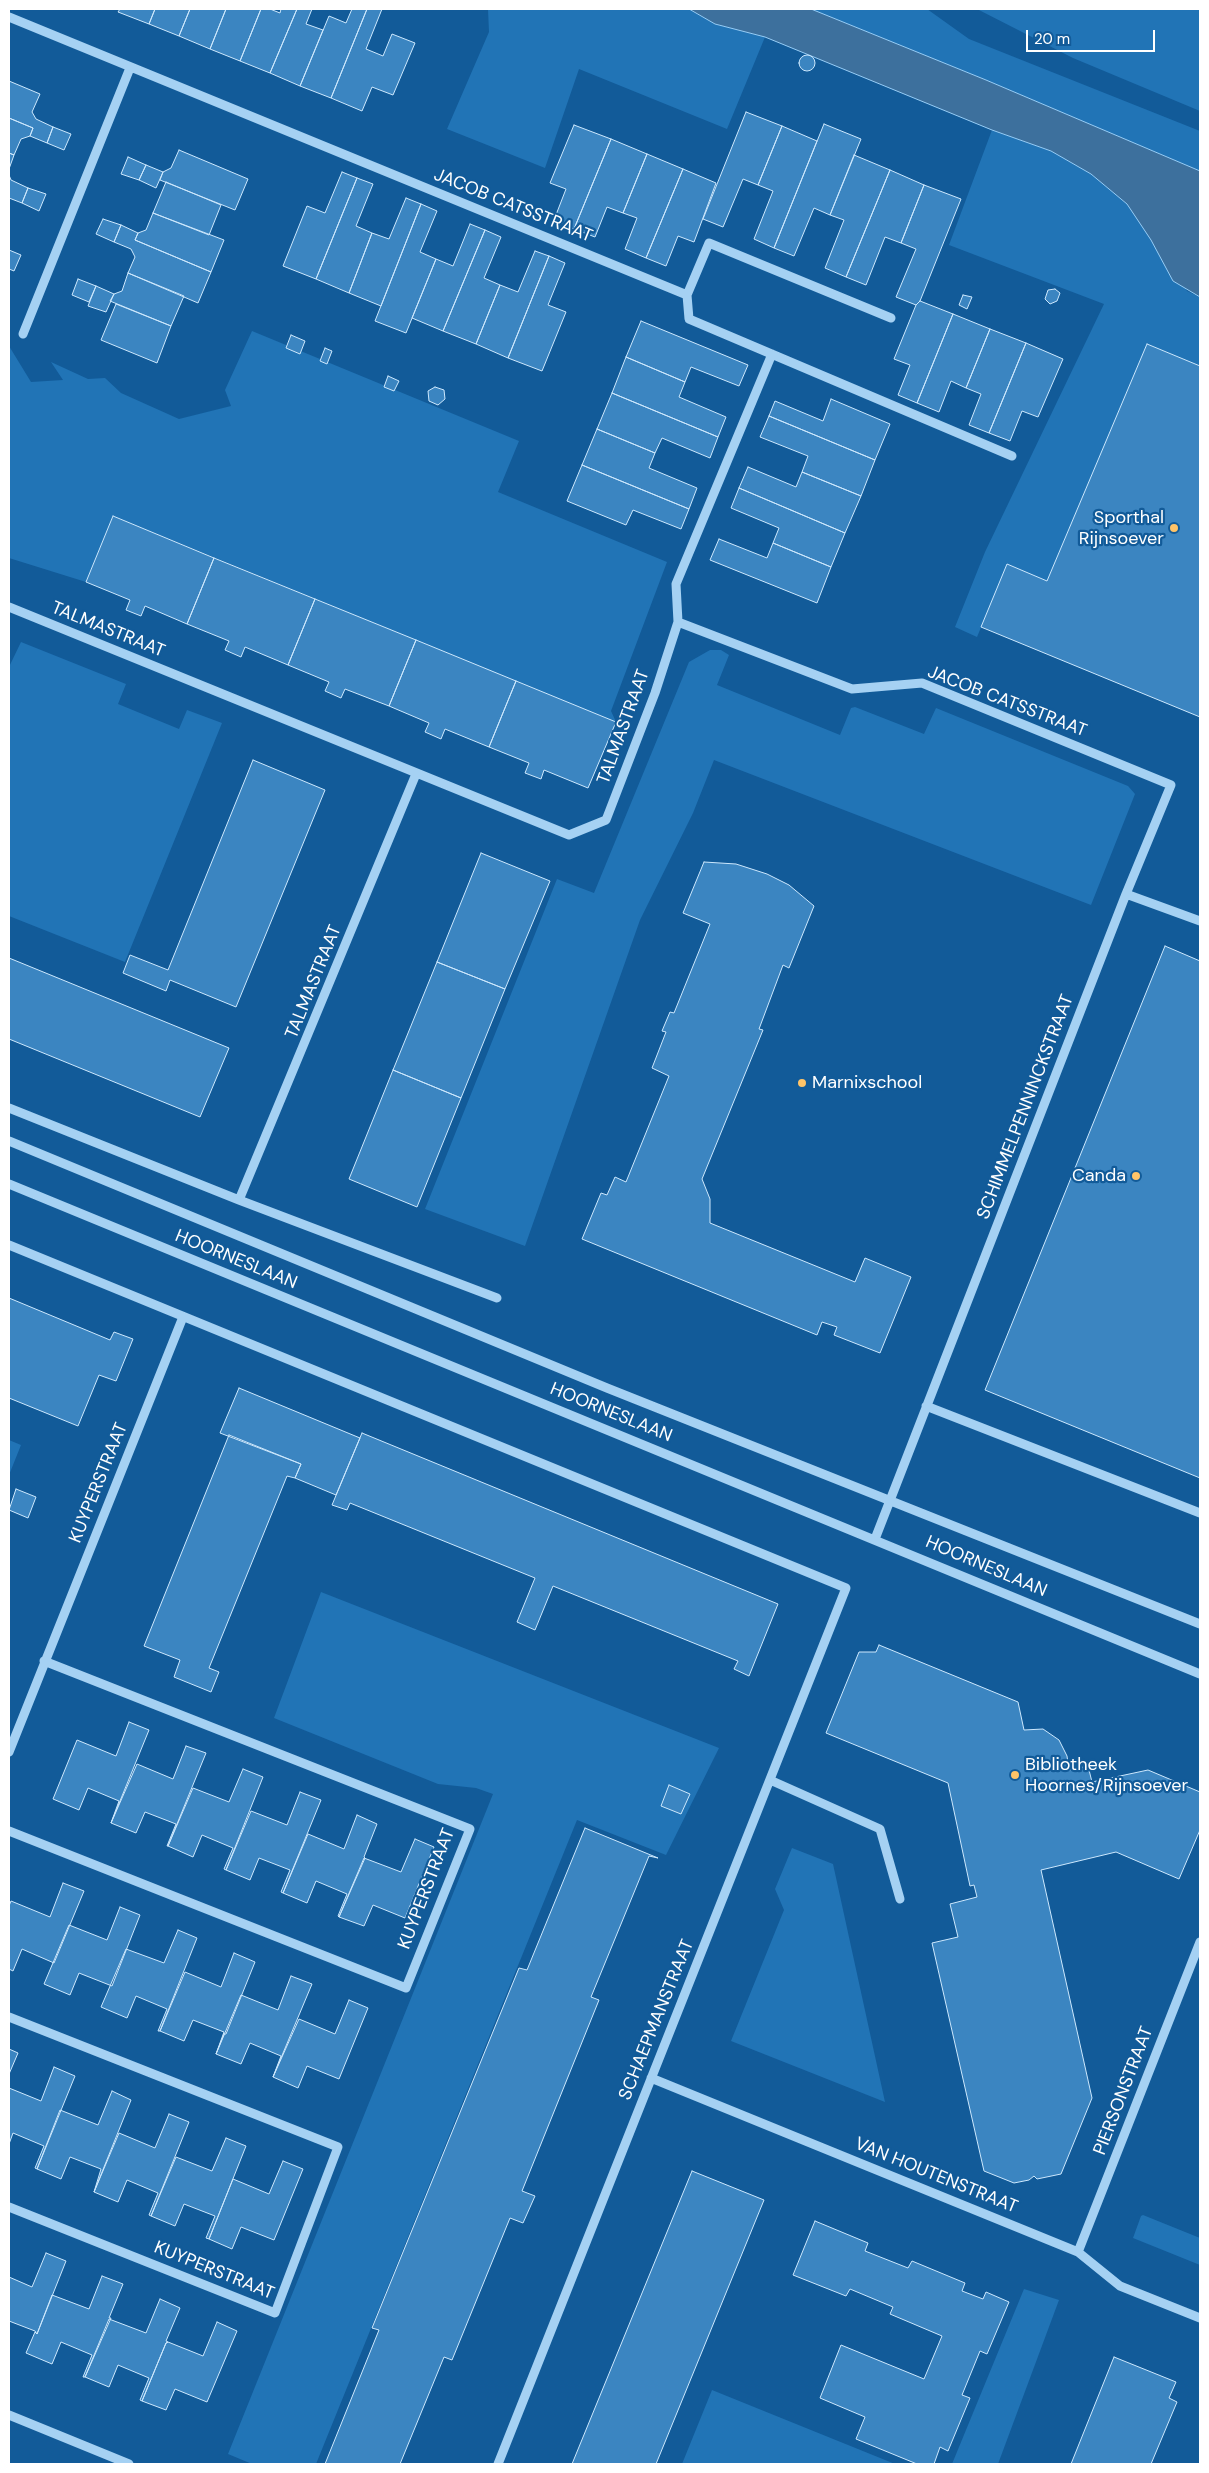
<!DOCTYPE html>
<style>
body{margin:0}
#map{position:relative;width:1209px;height:2473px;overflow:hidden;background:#125b99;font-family:"DM Sans",sans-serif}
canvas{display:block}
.frame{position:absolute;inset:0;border:10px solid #fff;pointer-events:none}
.scale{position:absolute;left:1026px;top:30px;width:129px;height:22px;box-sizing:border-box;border:2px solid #fff;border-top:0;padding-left:6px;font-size:15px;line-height:18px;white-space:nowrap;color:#fff;-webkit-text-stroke:4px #125b99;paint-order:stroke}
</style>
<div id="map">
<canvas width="1209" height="2473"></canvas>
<div class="frame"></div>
<div class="scale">20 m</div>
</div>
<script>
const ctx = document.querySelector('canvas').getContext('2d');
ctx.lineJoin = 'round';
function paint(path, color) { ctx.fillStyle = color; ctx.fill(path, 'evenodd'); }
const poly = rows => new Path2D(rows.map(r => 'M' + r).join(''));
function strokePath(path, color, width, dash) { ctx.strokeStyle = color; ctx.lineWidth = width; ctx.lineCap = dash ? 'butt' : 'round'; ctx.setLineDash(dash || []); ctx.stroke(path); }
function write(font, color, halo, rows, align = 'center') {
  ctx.font = font + ' "DM Sans",sans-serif'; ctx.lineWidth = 4.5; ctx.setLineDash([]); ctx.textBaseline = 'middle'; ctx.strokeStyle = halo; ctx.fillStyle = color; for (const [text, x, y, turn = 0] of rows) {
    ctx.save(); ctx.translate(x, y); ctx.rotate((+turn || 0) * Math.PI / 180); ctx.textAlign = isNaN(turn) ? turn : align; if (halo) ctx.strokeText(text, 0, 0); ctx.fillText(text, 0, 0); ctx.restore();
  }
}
paint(poly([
 [488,9,688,9,715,24,765,37,727,129,579,69,545,168,447,129,489,32],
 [811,9,927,9,969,39,1200,131,1200,171,986,80],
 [977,9,1200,9,1200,111,1073,58],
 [992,130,1051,151,1091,174,1127,204,1187,291,1200,297,1200,366,1147,344,1047,581,1007,565,977,637,955,627,985,552,1104,304,949,245],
 [252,331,519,441,498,492,667,562,611,711,616,722,113,516,86,582,9,558,9,346,31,382,63,380,51,362,88,379,105,378,121,393,179,419,231,406,225,390],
 [21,642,126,684,118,704,179,729,187,710,222,723,125,962,9,916,9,667],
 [710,650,721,650,729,655,717,685,840,735,851,708,855,707,924,734,936,708,1128,786,1135,794,1091,905,714,760,693,813,640,920,525,1246,425,1209,557,879,594,893,689,662],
 [9,1440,21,1445,9,1475],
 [321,1592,719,1748,666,1855,577,1820,316,2464,252,2464,228,2454,493,1794,476,1788,438,1784,274,1718],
 [792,1848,833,1864,885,2102,731,2041,784,1910,775,1889],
 [1143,2215,1200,2238,1200,2265,1133,2238,1141,2216],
 [1024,2289,1059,2300,998,2464,952,2464],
 [712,2390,895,2464,682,2464]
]), '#2174b6');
const water = poly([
 [689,9,811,9,986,80,1200,171,1200,297,1173,281,1151,240,1127,204,1091,174,1051,151,992,130,765,37,715,24,689,9]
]);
paint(water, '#3d709d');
strokePath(water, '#97cdf6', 1);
const building = poly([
 [120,9,155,9,149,24,118,12,120,9],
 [155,9,190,9,179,36,149,24,155,9],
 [190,9,226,9,210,49,179,36,190,9],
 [226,9,261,9,240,61,210,49,226,9],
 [261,9,270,9,280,13,281,9,297,9,270,73,240,61,261,9],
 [297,9,312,9,306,24,323,30,300,86,270,73,297,9],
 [352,9,367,9,331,98,300,86,329,16,346,23,352,9],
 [367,9,382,9,366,49,383,56,392,34,415,43,393,95,372,87,362,111,331,98,367,9],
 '799 63a8 8 0 1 1 16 0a8 8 0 1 1-16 0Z',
 [9,81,40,94,32,112,36,119,53,127,47,143,30,136,33,128,9,118,9,81],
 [746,112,782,126,758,185,743,179,723,227,703,219,746,112],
 [9,118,33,128,30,136,21,139,14,155,9,153,9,118],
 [824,124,861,139,830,215,814,208,794,256,774,248,824,124],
 [574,125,611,139,574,229,554,220,566,189,550,183,574,125],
 [782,126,817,141,774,248,754,239,773,191,758,185,782,126],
 [53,127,71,134,64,150,47,143,53,127],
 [611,139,647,154,623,213,607,207,595,237,574,229,611,139],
 [179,150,248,179,235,210,160,180,163,172,171,168,179,150],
 [9,153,14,155,9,169,9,153],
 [647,154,683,169,646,258,625,249,637,218,623,213,647,154],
 [854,155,890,170,846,277,825,268,844,220,830,215,854,155],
 [128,157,146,165,139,180,121,174,128,157],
 [146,165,163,172,156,188,139,180,146,165],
 [683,169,716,183,694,242,678,236,666,266,646,258,683,169],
 [890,170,924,185,901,243,885,237,866,285,846,277,890,170],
 [342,172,357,178,316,279,283,266,307,206,325,213,342,172],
 [9,175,11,180,28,188,22,203,9,198,9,175],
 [357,178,373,184,356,226,372,233,349,293,316,279,357,178],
 [166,182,221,205,209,235,153,213,166,182],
 [924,185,961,199,920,301,916,305,896,297,916,249,901,243,924,185],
 [28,188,46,194,39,211,22,203,28,188],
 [406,198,421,204,381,306,349,293,372,233,389,239,406,198],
 [421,204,437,211,420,252,436,259,406,333,375,321,421,204],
 [153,213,224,240,211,272,135,240,138,233,146,230,153,213],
 [103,219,121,225,114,242,96,234,103,219],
 [470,224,485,230,443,331,412,318,436,259,453,266,470,224],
 [121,225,138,233,135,240,211,272,198,303,128,273,135,257,131,249,114,242,121,225],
 [485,230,501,237,484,278,500,285,476,344,443,331,485,230],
 [9,250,21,255,14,271,9,269,9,250],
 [535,251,549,256,508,358,476,344,500,285,518,292,535,251],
 [549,256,565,263,548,305,566,312,542,371,508,358,549,256],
 [128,273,184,296,171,326,110,301,114,294,122,291,128,273],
 [78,279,96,286,89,302,72,295,78,279],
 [96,286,114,294,106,312,88,306,96,286],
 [1055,289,1060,293,1057,301,1050,304,1045,299,1048,290,1055,289],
 [963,295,972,297,967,309,959,305,963,295],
 [920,301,953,314,917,403,898,395,910,365,894,359,916,305,920,301],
 [116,304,171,326,157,363,101,340,116,304],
 [953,314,990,329,966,388,951,381,939,412,917,403,953,314],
 [641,321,748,365,739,386,691,367,685,382,626,357,641,321],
 [990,329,1026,343,989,433,969,425,981,394,966,388,990,329],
 [291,335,305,341,300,354,286,348,291,335],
 [1026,343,1063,359,1038,417,1022,411,1010,441,989,433,1026,343],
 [1147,344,1200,366,1200,717,981,627,1007,564,1047,581,1147,344],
 [325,348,332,351,327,364,320,361,325,348],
 [626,357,685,382,679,397,726,417,718,437,612,393,626,357],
 [388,376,399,381,394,391,384,387,388,376],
 [435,387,444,390,445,399,438,405,429,401,428,391,435,387],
 [612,393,718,437,710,458,662,438,655,453,597,429,612,393],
 [831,399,890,424,875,460,769,416,775,401,823,421,831,399],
 [769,416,875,460,861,496,802,472,808,456,760,437,769,416],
 [597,429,655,453,649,468,697,488,689,509,582,465,597,429],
 [582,465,689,509,681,529,633,510,626,525,567,501,582,465],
 [748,467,796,487,802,472,861,496,845,533,739,488,748,467],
 [739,488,845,533,831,567,773,543,779,528,731,508,739,488],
 [113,516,214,558,187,624,145,606,141,616,126,610,130,600,86,582,113,516],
 [719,539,767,558,773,543,831,567,817,603,710,560,719,539],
 [214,558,315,599,288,665,245,647,241,657,225,650,229,641,187,624,214,558],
 [315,599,416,640,389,706,345,689,341,698,325,691,329,682,288,665,315,599],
 [416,640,516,681,489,747,445,729,441,739,425,732,429,723,389,706,416,640],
 [516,681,616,722,588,788,544,770,541,779,525,773,529,763,489,747,516,681],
 [253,760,325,790,236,1007,170,980,166,991,123,973,130,955,168,970,253,760],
 [481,853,550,881,505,989,437,962,481,853],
 [704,862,736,864,767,874,789,885,814,906,789,968,783,965,759,1029,763,1030,702,1179,710,1199,710,1223,855,1282,865,1258,911,1277,880,1353,834,1335,837,1327,822,1322,817,1335,582,1239,601,1193,607,1195,615,1177,626,1182,669,1076,652,1068,666,1032,662,1031,670,1012,674,1013,710,924,683,913,704,862],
 [1165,946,1200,961,1200,1478,985,1390,1165,946],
 [9,958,229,1048,200,1117,9,1039,9,958],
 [437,962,505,989,461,1098,393,1070,437,962],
 [393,1070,461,1098,417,1207,349,1179,393,1070],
 [9,1298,110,1340,114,1332,133,1339,116,1381,99,1375,78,1426,9,1398,9,1298],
 [239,1388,360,1438,336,1495,295,1478,301,1464,220,1433,239,1388],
 [362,1433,778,1604,749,1676,734,1669,738,1661,553,1586,535,1630,517,1622,535,1578,350,1503,347,1510,332,1505,362,1433],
 [229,1435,301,1464,295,1478,287,1476,209,1668,219,1672,211,1692,174,1677,180,1660,144,1646,229,1435],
 [16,1489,36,1497,28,1518,9,1510,16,1489],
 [879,1645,1018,1702,1024,1730,1043,1729,1059,1740,1067,1756,1069,1770,1088,1766,1092,1782,1148,1770,1200,1792,1200,1830,1179,1879,1116,1852,1041,1870,1092,2098,1061,2174,1037,2179,1034,2176,1029,2180,1014,2183,984,2171,932,1943,958,1937,950,1904,977,1897,974,1885,970,1886,948,1783,826,1733,859,1652,876,1652,879,1645],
 [129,1722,149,1730,111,1823,119,1801,88,1788,79,1810,53,1799,77,1740,116,1756,129,1722],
 [186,1746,206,1753,168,1846,167,1846,176,1824,145,1812,136,1833,111,1823,137,1764,173,1779,186,1746],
 [243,1769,263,1777,226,1870,224,1869,233,1848,202,1835,193,1857,168,1846,193,1788,229,1802,243,1769],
 [669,1785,690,1794,681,1814,661,1806,669,1785],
 [300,1792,321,1800,283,1893,281,1892,290,1870,259,1858,250,1880,226,1870,251,1811,287,1825,300,1792],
 [357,1815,377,1824,364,1857,365,1858,339,1917,338,1916,347,1894,316,1881,307,1903,283,1893,308,1834,344,1849,357,1815],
 [585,1828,658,1858,649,1856,591,1997,599,2000,522,2191,535,2196,523,2223,510,2218,452,2360,444,2357,400,2464,325,2464,379,2330,372,2328,519,1968,527,1970,585,1828],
 [415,1839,434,1847,405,1918,373,1905,364,1926,339,1917,364,1858,401,1872,415,1839],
 [63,1883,84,1891,54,1963,22,1949,13,1971,9,1969,9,1906,11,1901,50,1917,63,1883],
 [120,1907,140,1915,112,1986,79,1973,70,1995,44,1984,69,1925,107,1940,120,1907],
 [178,1930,197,1938,160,2031,158,2031,167,2009,136,1996,127,2018,101,2007,126,1949,164,1963,178,1930],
 [234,1953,255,1962,226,2034,224,2034,216,2054,224,2032,193,2020,184,2041,160,2031,185,1972,221,1987,234,1953],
 [291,1976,312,1984,273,2077,281,2056,250,2043,241,2064,216,2054,241,1995,278,2010,291,1976],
 [349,2000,368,2008,339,2079,307,2066,298,2088,273,2077,299,2019,335,2034,349,2000],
 [9,2049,18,2053,9,2074,9,2049],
 [54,2067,75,2076,37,2169,35,2168,44,2146,13,2133,9,2144,9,2088,41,2101,54,2067],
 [112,2091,131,2100,94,2192,101,2169,70,2157,61,2179,37,2169,60,2110,98,2125,112,2091],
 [169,2114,189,2122,151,2216,149,2215,158,2193,127,2180,118,2202,94,2192,119,2133,155,2148,169,2114],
 [226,2138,246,2146,209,2239,206,2238,215,2216,184,2204,175,2226,151,2216,176,2157,212,2171,226,2138],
 [283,2161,303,2169,274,2240,241,2227,232,2249,209,2239,233,2179,269,2194,283,2161],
 [692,2171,764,2200,656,2464,572,2464,692,2171],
 [815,2221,868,2243,865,2251,908,2268,912,2261,965,2283,962,2291,983,2299,986,2292,1009,2302,987,2354,980,2351,962,2395,970,2398,948,2451,940,2447,934,2464,917,2464,856,2439,865,2417,820,2398,841,2345,924,2379,942,2336,890,2314,893,2307,850,2289,846,2296,793,2275,815,2221],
 [46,2253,66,2261,37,2334,35,2331,9,2321,9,2277,32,2287,46,2253],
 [102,2276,123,2284,109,2318,111,2318,85,2377,83,2377,92,2355,61,2342,52,2364,26,2353,35,2332,37,2334,52,2295,89,2309,102,2276],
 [160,2299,180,2308,166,2341,168,2342,166,2343,142,2401,140,2400,149,2378,118,2365,109,2387,85,2377,109,2319,146,2333,160,2299],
 [217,2322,237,2331,207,2402,175,2389,166,2410,142,2401,166,2343,168,2342,203,2356,217,2322],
 [1114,2357,1176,2382,1169,2398,1177,2402,1151,2464,1071,2464,1114,2357]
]);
paint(building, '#3b85c1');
strokePath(building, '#cde8fd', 1);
strokePath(poly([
 [9,17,687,295,689,319,1012,456],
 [687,295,709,243,891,318],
 [23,334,130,68],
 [772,354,676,584,678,622,852,689,922,683,1171,785,1126,894],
 [9,607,569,835,606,820,655,693,678,622],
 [9,1108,239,1200,497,1298],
 [9,1141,607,1388,1200,1624],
 [9,1184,1200,1674],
 [239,1200,416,774],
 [9,1245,846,1588,498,2464],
 [926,1406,1200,1513],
 [875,1539,1126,894,1200,921],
 [9,1752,183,1317],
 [770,1780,880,1829,900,1899],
 [9,1831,406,1988,470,1829,44,1661],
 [9,2017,338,2147,275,2313,9,2207],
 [651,2078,1078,2252,1120,2286,1200,2318],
 [1078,2252,1200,1942],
 [9,2415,129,2464]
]), '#a5d1f3', 9);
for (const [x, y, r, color] of [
 [1174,528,5,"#ffc468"],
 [802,1083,5,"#ffc468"],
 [1136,1176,5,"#ffc468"],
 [1015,1775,5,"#ffc468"]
]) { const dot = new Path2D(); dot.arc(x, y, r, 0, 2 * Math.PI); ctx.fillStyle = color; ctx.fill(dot); strokePath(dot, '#125b99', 2); }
write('18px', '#fff', '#125b99', [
 ["JACOB CATSSTRAAT",513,206,22],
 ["TALMASTRAAT",108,630,22],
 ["JACOB CATSSTRAAT",1007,702,21],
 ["TALMASTRAAT",624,727,-70],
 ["TALMASTRAAT",314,982,-68],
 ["SCHIMMELPENNINCKSTRAAT",1026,1107,-69],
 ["HOORNESLAAN",236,1260,22],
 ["HOORNESLAAN",611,1413,22],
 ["KUYPERSTRAAT",99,1483,-68],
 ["HOORNESLAAN",986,1567,23],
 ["KUYPERSTRAAT",427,1889,-69],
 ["SCHAEPMANSTRAAT",657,2020,-68],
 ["PIERSONSTRAAT",1124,2091,-69],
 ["VAN HOUTENSTRAAT",936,2176,22],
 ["KUYPERSTRAAT",214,2271,22]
]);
write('18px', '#fff', '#125b99', [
 ["Sporthal",1164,518],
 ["Rijnsoever",1164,539],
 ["Marnixschool",812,1083,"left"],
 ["Canda",1126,1176],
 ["Bibliotheek",1025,1765,"left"],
 ["Hoornes/Rijnsoever",1025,1786,"left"]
], 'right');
</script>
